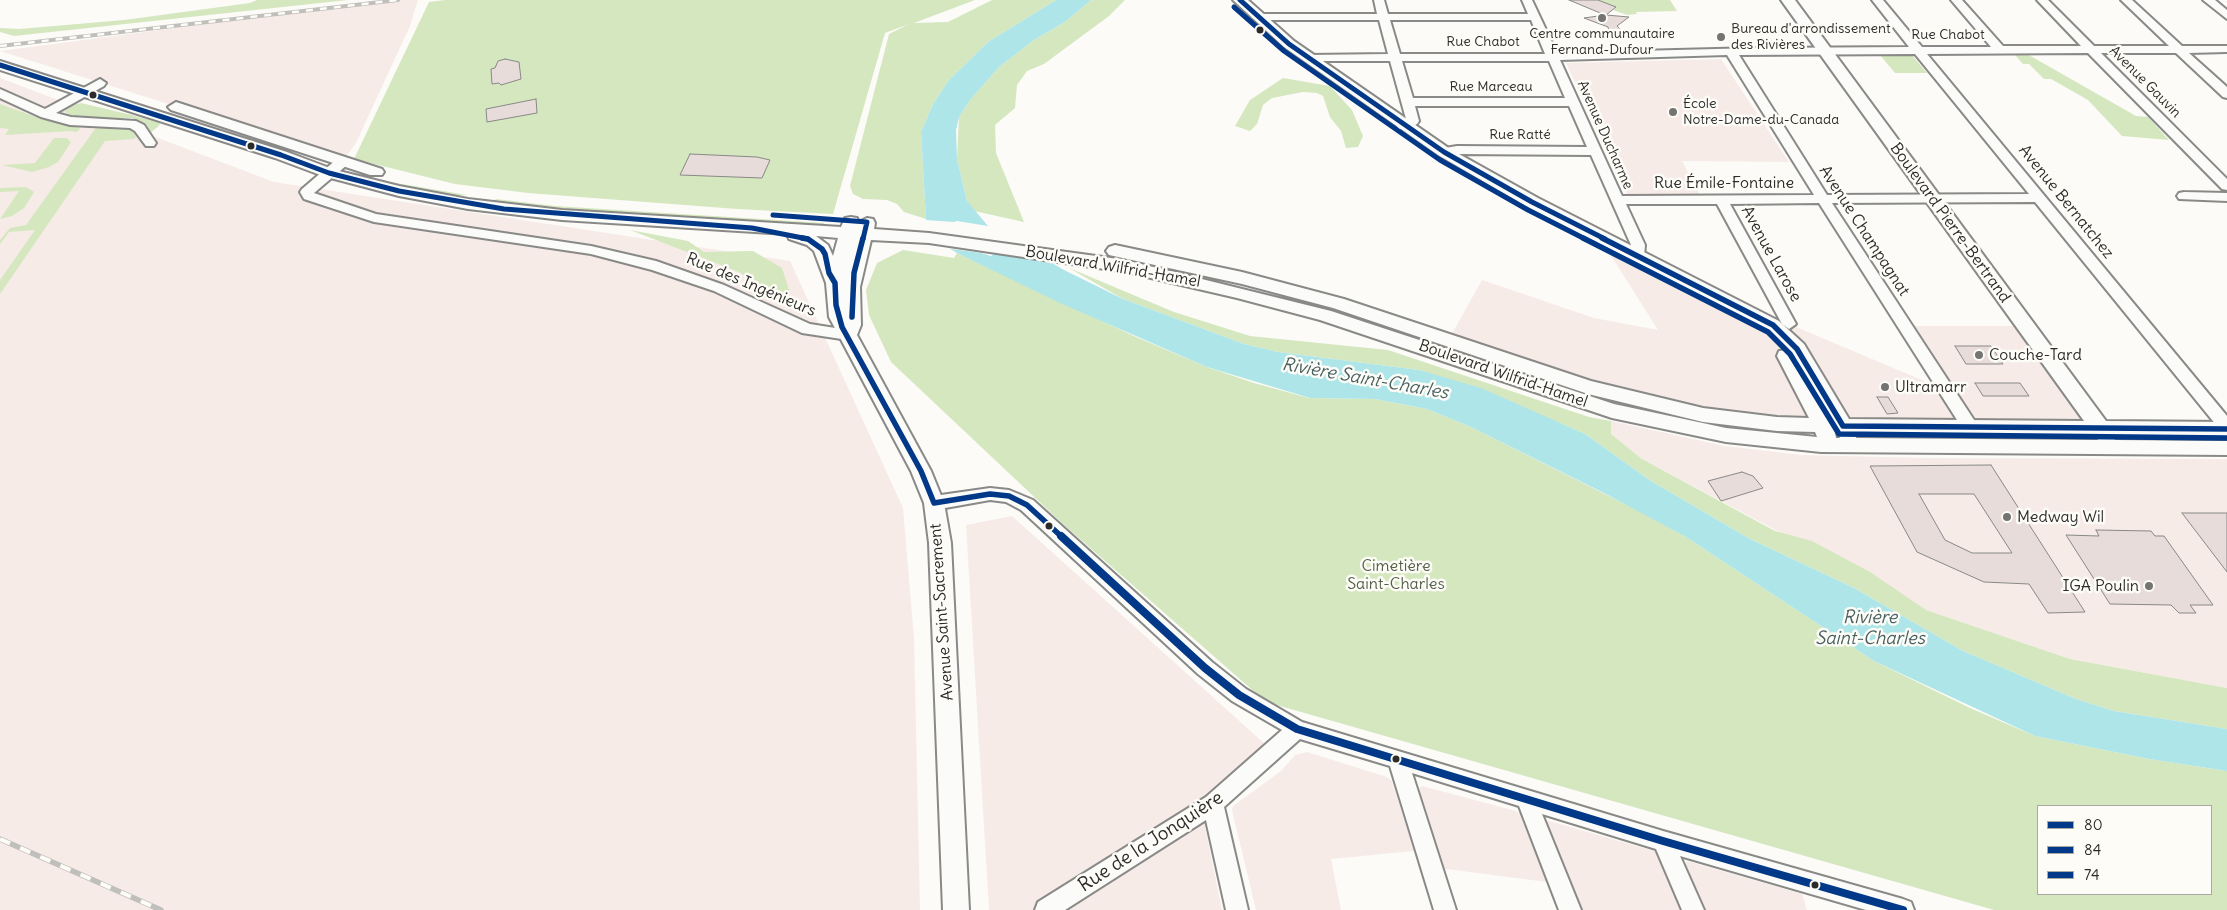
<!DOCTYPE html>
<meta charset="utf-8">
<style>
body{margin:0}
#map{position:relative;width:2227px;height:910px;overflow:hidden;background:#fcfbf8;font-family:Delius,sans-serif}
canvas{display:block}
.legend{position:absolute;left:2037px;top:805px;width:175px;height:90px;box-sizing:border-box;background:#fdfcf7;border:1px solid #a9a8a5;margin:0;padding:6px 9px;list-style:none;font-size:15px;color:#2b2b2b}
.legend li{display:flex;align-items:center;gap:10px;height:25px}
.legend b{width:25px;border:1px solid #a9a8a5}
</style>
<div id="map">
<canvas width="2227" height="910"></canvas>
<ul class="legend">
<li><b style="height:6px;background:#013888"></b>80</li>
<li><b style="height:6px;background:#013888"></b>84</li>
<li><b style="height:6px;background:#013888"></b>74</li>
</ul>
</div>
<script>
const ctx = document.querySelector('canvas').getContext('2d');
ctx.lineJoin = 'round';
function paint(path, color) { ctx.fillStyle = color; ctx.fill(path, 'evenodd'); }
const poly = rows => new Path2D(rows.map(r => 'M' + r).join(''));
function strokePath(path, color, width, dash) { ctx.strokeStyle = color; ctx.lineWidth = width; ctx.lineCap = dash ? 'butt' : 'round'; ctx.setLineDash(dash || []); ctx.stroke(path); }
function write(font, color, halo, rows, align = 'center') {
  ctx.font = font + ' Delius,sans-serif'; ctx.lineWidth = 5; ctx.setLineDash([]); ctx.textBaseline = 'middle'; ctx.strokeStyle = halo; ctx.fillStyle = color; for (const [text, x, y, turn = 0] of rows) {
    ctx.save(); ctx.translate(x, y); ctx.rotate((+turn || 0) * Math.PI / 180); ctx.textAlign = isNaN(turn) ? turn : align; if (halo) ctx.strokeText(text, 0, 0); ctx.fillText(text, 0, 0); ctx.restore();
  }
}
paint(poly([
 [388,0,418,0,410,26,356,143,342,162,216,119,0,51],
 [1721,59,1789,162,1682,161,1700,195,1627,194,1566,63],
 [0,78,274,182,790,261,903,508,914,639,920,910,0,910],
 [1618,246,1757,317,1789,324,1943,389,1904,326,2024,326,2101,428,1703,415,1449,339,1482,280,1594,318,1658,330,1610,254],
 [1611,421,1725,446,1802,455,1927,458,2227,459,2227,688,2070,659,1926,610,1642,459,1611,434],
 [1012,516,1266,745,1205,827,1222,910,989,910,966,525],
 [1307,752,1387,777,1392,781,1414,851,1331,859,1341,910,1256,910,1232,810,1233,806,1281,771,1295,755],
 [1422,786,1516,811,1520,814,1547,882,1439,868,1417,790],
 [1546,820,1654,851,1659,855,1684,910,1578,910,1544,821],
 [1687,861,1802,894,1807,910,1703,910,1683,866]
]), '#f6ebe7');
paint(poly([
 [257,0,348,0,14,36,0,32,0,28,19,29,124,20,250,3],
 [445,0,975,0,914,23,948,22,992,0,1056,0,988,42,949,80,933,104,921,132,926,219,904,212,897,204,887,200,863,199,853,194,850,186,889,34,909,24,885,33,833,214,737,209,528,193,455,184,354,159,429,2],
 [1091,0,1125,0,1109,16,1044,64,1027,71,1017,85,1015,108,995,125,996,153,1024,222,974,211,967,201,957,159,959,117,970,100,999,67,1034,40,1065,22],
 [1598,0,1670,0,1677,11,1636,12,1637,14,1627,15,1613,10,1616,7],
 [2014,54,2027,54,2136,116,2148,117,2169,140,2122,136,2088,100,2051,79,2044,79,2029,64,2023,64],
 [1880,55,1912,55,1927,73,1895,73],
 [1283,78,1330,86,1352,110,1363,136,1358,147,1346,148,1341,131,1330,117,1323,96,1317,93,1303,92,1272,98,1263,105,1257,124,1250,131,1235,126,1250,100],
 [81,103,132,115,160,123,159,126,150,133,146,124,132,118,77,118,65,112,68,106],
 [0,104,47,121,76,125,80,129,76,132,70,131,5,135,9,129,0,128],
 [100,126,124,126,133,132,136,137,134,139,105,141,0,294,0,280,35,230,9,232,0,244,0,240,10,228,26,225,95,129],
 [54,138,67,138,71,142,58,162,49,167,32,172,2,165,35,163],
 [350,171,390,182,467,195,448,196,397,186],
 [26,187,34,192,24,208,12,216,0,219,19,191,0,192,0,188],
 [496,199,555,206,824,223,824,226,568,211,493,201],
 [630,230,688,241,704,252,753,251,782,268,790,293,787,304,739,272],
 [903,250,954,258,957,253,1136,337,1207,367,1254,383,1309,398,1375,399,1427,409,1471,427,1643,513,1686,537,1874,661,1970,708,2035,736,2149,759,2227,771,2227,910,1994,910,1266,702,1064,525,891,362,869,315,866,290,877,263],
 [2038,806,2211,806,2211,894,2038,894],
 [1069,268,1174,312,1250,336,1388,350,1589,417,1611,421,1611,434,1642,459,1775,531,1812,541,1870,572,1926,610,2070,659,2227,688,2227,729,2114,711,2076,699,1963,651,1854,588,1750,539,1651,481,1585,434,1560,423,1419,370,1278,352,1244,344,1123,299],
 [1930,433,2084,434,2086,436,1899,439,1898,437],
 [2194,434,2227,435,2227,440,2135,440,2134,438,2170,438]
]), '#d5e7bf');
paint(poly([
 [1056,0,1091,0,1065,22,1034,40,999,67,970,100,959,117,956,130,957,159,967,201,988,226,1064,270,1123,299,1244,344,1278,352,1419,370,1481,388,1585,434,1651,481,1750,539,1854,588,1963,651,2076,699,2114,711,2227,729,2227,771,2149,759,2035,736,1874,661,1686,537,1604,493,1471,427,1427,409,1375,399,1310,398,1207,367,1060,303,957,253,935,240,926,219,921,132,933,104,949,80,988,42]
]), '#ade5e9');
paint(poly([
 [925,220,954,222,957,221,994,227,1040,253,1044,261,994,254,991,256,981,253,944,248,935,243]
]), '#fcfbf8');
const building = poly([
 [1569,0,1598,0,1616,7,1606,15,1629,17,1617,26,1625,34,1610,35,1608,27,1584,18,1605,15,1569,0],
 [505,59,519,62,521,79,501,85,499,83,492,84,491,69,495,68,498,61,505,59],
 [536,99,537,113,487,122,486,109,536,99],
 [690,154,757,157,770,160,762,178,680,175,690,154],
 [1955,346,1991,346,2003,364,1966,364,1955,346],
 [1975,383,2020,383,2029,396,1983,396,1975,383],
 [1877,397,1888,397,1898,413,1887,414,1877,397],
 [1991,465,2085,612,2048,613,2029,584,1984,582,1917,552,1870,466,1991,465],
 [1919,494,1974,494,2012,553,1972,553,1945,540,1919,494],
 [1742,472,1753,476,1763,488,1721,501,1708,481,1742,472],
 [2182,513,2227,513,2227,572,2182,513],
 [2096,530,2151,531,2155,536,2164,536,2213,605,2190,605,2196,613,2179,613,2171,605,2110,604,2066,535,2099,536,2096,530]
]);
paint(building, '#e8dcda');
strokePath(building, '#898987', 1);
const minor = poly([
 [1374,0,1384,0,1388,14,1528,14,1522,0,1532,0,1557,53,1756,48,1909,47,1872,0,1883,0,1922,47,1991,47,1951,0,1962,0,2003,46,2081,46,2037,0,2048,0,2094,46,2169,46,2121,0,2132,0,2182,46,2227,46,2227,52,2189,53,2227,87,2227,98,2223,97,2176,53,2101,53,2227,179,2227,190,2222,189,2088,53,1927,54,2227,416,2227,433,2221,431,2035,202,1832,203,1976,423,1978,427,1976,431,1970,433,1964,431,1819,203,1730,204,1796,324,1789,329,1782,324,1717,204,1626,204,1645,245,1644,256,1637,261,1630,256,1631,245,1591,155,1457,154,1444,156,1438,152,1439,149,1457,146,1587,147,1569,106,1415,106,1419,121,1417,124,1407,129,1399,129,1397,126,1399,123,1406,119,1390,61,1309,61,1303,58,1309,55,1388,54,1379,20,1257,20,1251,17,1257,14,1377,14,1374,0],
 [1390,20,1531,20,1545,54,1400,54,1390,20],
 [1915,54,2029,194,1827,195,1739,55,1915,54],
 [1727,55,1814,195,1622,196,1560,60,1727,55],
 [1402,61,1549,61,1565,98,1413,98,1402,61],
 [2203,0,2215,0,2227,10,2227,19,2203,0],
 [100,79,106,83,104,86,56,113,71,117,136,121,144,125,156,143,154,146,146,146,135,131,130,128,70,125,41,117,0,98,0,89,45,109,100,79],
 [342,158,348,162,347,165,314,193,376,214,591,246,656,261,724,285,810,324,848,330,855,335,848,340,802,333,714,291,652,270,591,254,374,222,304,199,300,192,302,189,337,159,342,158],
 [2184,192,2227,193,2227,201,2179,199,2177,196,2179,193,2184,192],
 [990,488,1009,490,1033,500,1212,662,1246,689,1302,722,1663,831,1903,899,1911,902,1914,910,1866,910,1680,856,1704,910,1682,910,1656,849,1542,814,1581,910,1559,910,1519,806,1412,773,1456,910,1434,910,1390,766,1300,739,1224,807,1248,910,1226,910,1206,820,1065,910,1035,910,1038,902,1206,797,1282,730,1232,701,1198,674,1021,510,1006,502,990,500,934,510,928,508,926,503,928,498,934,496,990,488]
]);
const major = poly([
 [1233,0,1248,0,1294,41,1450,149,1538,198,1779,321,1804,344,1849,419,2084,421,1781,0,1795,0,2106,421,2227,422,2227,436,2116,435,2115,440,2227,441,2227,455,1821,452,1726,442,1612,418,1320,320,1237,298,1125,272,929,243,871,240,860,287,861,325,857,335,931,471,944,503,951,543,969,910,943,910,929,543,924,503,911,471,829,317,826,283,814,251,807,245,789,239,787,234,562,220,468,209,399,196,323,176,275,158,0,70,0,61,287,152,335,170,399,186,468,199,562,210,841,227,845,218,851,217,857,218,859,222,867,218,873,219,875,223,874,229,929,233,1125,260,1331,311,1614,404,1726,428,1817,437,1815,432,1777,431,1703,422,1588,394,1333,308,1242,284,1109,255,1106,251,1109,247,1115,245,1242,272,1344,299,1591,381,1703,408,1777,417,1809,418,1777,356,1779,351,1787,350,1767,329,1526,206,1438,155,1284,47,1233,0],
 [816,236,838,238,833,256,828,245,816,236],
 [1835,433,1837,433,1840,438,1836,438,1835,433],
 [1857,433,2095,435,2098,440,1856,438,1857,433],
 [176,102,382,169,384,172,382,175,370,175,171,110,168,107,176,102]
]);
strokePath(minor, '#898987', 4);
strokePath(major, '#898987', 4);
paint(minor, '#fbfbf9');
paint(major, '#fbfbf9');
const railFar1 = poly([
 [0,46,398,0]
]);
const rail = poly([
 [0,839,161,910]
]);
strokePath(railFar1, '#c0bfbc', 4);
strokePath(rail, '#c0bfbc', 5.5);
strokePath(railFar1, '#fdfcf7', 2.5, [7]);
strokePath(rail, '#fdfcf7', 4, [11]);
strokePath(poly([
 [0,65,281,155,329,173,399,191,504,209,752,228,808,239],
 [773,215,867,222,863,239]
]), '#013888', 5);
strokePath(poly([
 [802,238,808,239,822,249,825,254,829,273,835,283,836,305,842,327,921,471,934,503],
 [852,317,854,273,863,238],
 [934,503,990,494,1009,496,1027,505,1062,537]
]), '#013888', 5.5);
strokePath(poly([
 [1061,536,1205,668,1239,695,1297,729,1663,841,1903,910]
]), '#013888', 8);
strokePath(poly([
 [1240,0,1289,44,1444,152,1532,202,1605,239]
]), '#013888', 5);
strokePath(poly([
 [1602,238,1773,325,1797,349,1843,426,2227,429]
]), '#013888', 5.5);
strokePath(poly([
 [1234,7,1284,51,1440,160,1528,210,1585,239]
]), '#013888', 5);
strokePath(poly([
 [1583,238,1768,332,1790,354,1839,434,2227,438]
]), '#013888', 5.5);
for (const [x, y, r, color] of [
 [1602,18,5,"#747473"],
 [1260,30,4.5,"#2b2b2b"],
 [1721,37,5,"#747473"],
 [93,95,4.5,"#2b2b2b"],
 [1673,112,5,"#747473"],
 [251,146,4.5,"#2b2b2b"],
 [1979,355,5,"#747473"],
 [1885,387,5,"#747473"],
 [2007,517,5,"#747473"],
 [1049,526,4.5,"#2b2b2b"],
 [2149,586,5,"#747473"],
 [1396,759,4.5,"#2b2b2b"],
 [1815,885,4.5,"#2b2b2b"]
]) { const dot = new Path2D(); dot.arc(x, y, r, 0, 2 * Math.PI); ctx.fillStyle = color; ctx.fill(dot); strokePath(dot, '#fdfcf7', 2); }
write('14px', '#2b2b2b', '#fdfcf7', [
 ["Bureau d'arrondissement",1731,29],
 ["des Rivières",1731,45],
 ["Centre communautaire",1602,34,"center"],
 ["Fernand-Dufour",1602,50,"center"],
 ["École",1683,104],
 ["Notre-Dame-du-Canada",1683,120]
], 'left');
write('14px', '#2b2b2b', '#fdfcf7', [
 ["Rue Chabot",1948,35],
 ["Rue Chabot",1483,42],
 ["Avenue Gauvin",2145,82,45],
 ["Rue Marceau",1491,87],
 ["Rue Ratté",1520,135],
 ["Avenue Ducharme",1605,135,66]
]);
write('16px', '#2b2b2b', '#fdfcf7', [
 ["Rue Émile-Fontaine",1724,183],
 ["Avenue Bernatchez",2066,202,51],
 ["Boulevard Pierre-Bertrand",1950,223,54],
 ["Avenue Champagnat",1864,231,57],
 ["Avenue Larose",1771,254,61],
 ["Boulevard Wilfrid-Hamel",1113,267,10],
 ["Rue des Ingénieurs",751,285,23],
 ["Boulevard Wilfrid-Hamel",1503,374,19],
 ["Avenue Saint-Sacrement",942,612,-94]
]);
write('16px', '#2b2b2b', '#fdfcf7', [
 ["Couche-Tard",1989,355],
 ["Ultramarr",1895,387],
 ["Medway Wil",2017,517],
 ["IGA Poulin",2139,586,"right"]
], 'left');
write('16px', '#545f4a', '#fdfcf7', [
 ["Cimetière",1396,566],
 ["Saint-Charles",1396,584]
]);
write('italic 18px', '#486062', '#fdfcf7', [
 ["Rivière Saint-Charles",1365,379,10],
 ["Rivière",1870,618],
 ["Saint-Charles",1870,639]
]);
write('19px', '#2b2b2b', '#fdfcf7', [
 ["Rue de la Jonquière",1151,842,-33]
]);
</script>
